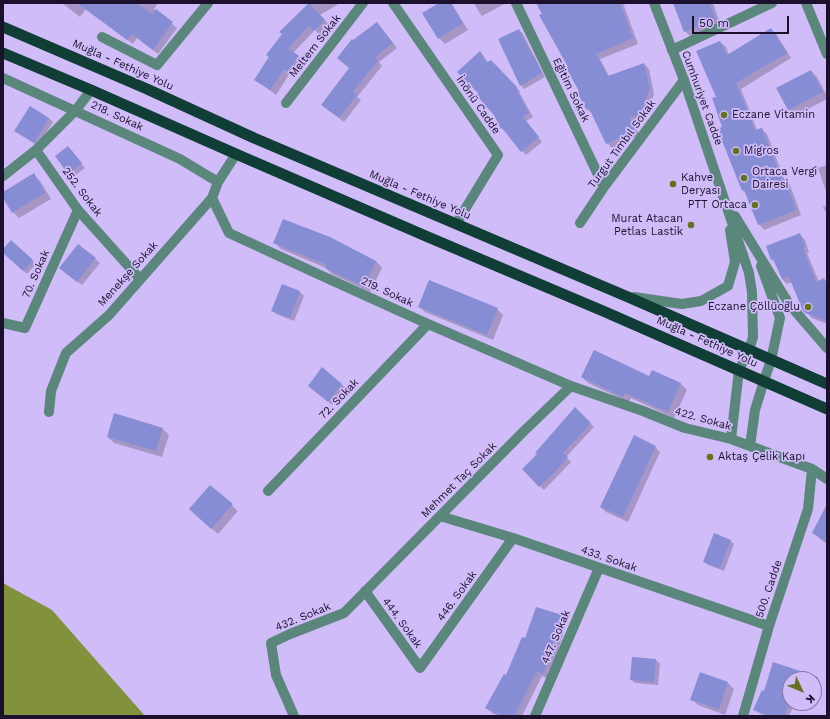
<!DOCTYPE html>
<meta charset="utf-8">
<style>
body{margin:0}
#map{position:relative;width:830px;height:719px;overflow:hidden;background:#cfbcf8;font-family:"Work Sans",sans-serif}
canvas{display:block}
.frame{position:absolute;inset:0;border:4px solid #1b112d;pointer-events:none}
.north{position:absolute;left:782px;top:671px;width:40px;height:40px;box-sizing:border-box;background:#cfbcf8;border:1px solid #8778a7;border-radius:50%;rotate:134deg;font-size:11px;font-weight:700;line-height:16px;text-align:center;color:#1b112d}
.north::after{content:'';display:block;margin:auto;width:14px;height:18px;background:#63721d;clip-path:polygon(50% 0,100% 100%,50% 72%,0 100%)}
.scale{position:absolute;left:692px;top:16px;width:97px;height:18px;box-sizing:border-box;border:2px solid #1b112d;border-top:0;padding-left:5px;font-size:12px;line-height:14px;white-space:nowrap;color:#1b112d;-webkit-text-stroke:3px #cfbcf8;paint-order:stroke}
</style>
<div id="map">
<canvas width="830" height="719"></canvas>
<div class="frame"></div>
<div class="north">K</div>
<div class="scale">50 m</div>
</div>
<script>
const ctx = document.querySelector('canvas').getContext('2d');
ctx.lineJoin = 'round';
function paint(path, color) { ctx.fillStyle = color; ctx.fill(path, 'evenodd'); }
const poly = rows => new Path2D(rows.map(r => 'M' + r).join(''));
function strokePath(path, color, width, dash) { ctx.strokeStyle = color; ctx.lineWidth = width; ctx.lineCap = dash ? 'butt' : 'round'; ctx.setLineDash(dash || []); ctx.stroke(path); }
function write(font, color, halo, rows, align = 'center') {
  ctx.font = font + ' "Work Sans",sans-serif'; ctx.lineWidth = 3.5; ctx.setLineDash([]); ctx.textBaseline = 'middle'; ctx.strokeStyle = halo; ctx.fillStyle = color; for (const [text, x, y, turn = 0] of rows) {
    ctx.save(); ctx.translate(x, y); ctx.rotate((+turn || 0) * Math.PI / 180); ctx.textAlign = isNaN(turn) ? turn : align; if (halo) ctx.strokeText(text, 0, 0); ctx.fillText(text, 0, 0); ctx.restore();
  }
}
paint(poly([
 [3,583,52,610,145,716,3,716]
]), '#81913c');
paint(poly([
 [62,3,158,3,154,9,177,28,158,54,137,38,133,44,86,9,80,17],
 [311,3,340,3,320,15,330,26,320,35,315,30,293,53,304,62,293,76,290,73,276,95,255,79,283,34,281,32],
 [441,3,451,3,468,30,445,44,439,38],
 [474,3,506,3,482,16,479,12],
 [537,3,623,3,638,44,600,59,609,76,644,64,649,69,654,94,645,120,634,124,639,135,612,148,607,143,592,113,586,109,580,91,569,67,540,16,543,14],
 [674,3,713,3,721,26,691,37,685,31],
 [377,23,397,48,379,62,382,66,357,97,361,100,344,122,327,109],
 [519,30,523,34,545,77,524,89,521,85],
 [771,30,777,35,791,58,741,89,757,130,762,129,767,134,785,181,790,185,801,215,764,230,759,224,747,195,743,190,724,128,717,97,720,42,726,47,729,55],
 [480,52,488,63,491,61,520,91,519,92,533,117,526,121,542,142,526,155,506,132,502,128,494,115,479,93],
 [811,71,817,77,827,96,827,99,795,116,789,110,778,88],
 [49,118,53,122,38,146,16,131],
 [72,151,85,168,73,177,69,173],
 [827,165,827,194,818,168],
 [34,175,40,181,51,199,19,218,13,212,3,196,3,193],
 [827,205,827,214,823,207],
 [800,235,805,240,809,252,807,253,819,282,824,279,827,282,827,324,812,318,804,310,792,282,787,284,782,279,776,263,772,259],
 [11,241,36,264,27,274,3,252],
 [275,243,376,261,382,268,370,292,332,274,326,268,281,249],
 [78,245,100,263,82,285,64,272],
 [282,285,300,292,304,296,294,321,276,314,272,310],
 [419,306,497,309,503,315,493,340,425,312],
 [323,369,346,388,332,405,313,389],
 [582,377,650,377,681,384,687,390,674,418,631,398,629,402,588,383],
 [575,409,594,427,566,457,571,462,544,490,523,469,538,455],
 [163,429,169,435,162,457,114,443,108,437],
 [655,447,660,452,628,522,606,512,601,507],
 [210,486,238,511,218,534,196,515],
 [827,519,827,544,820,539,814,533],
 [730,540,734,544,724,571,708,565,704,561],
 [537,608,562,616,567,622,549,679,542,676,522,716,498,716,492,713,486,708,506,676,526,640],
 [656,660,660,664,658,685,635,683,631,679],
 [774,663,806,679,790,679,790,703,795,703,789,716,765,716,759,713,755,709,765,692],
 [728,683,734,689,725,715,698,705,692,699]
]), '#0003');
paint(poly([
 [77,3,136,3,152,14,156,9,173,22,153,50,132,34,127,40],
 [309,3,325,20,314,31,309,26,288,48,299,56,287,72,284,69,270,90,254,80,269,57,266,55,282,34,279,32],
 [439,3,451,3,463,23,438,39,422,13],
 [536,3,620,3,633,38,596,54,608,76,644,63,650,88,640,115,629,118,635,130,606,144,589,108,586,109,577,92,579,91,566,68,568,67,539,15,542,14],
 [673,3,709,3,716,19,684,32],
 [377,22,393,43,375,57,378,60,353,92,357,95,339,118,321,105,349,68,337,58,352,39,353,40],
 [771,28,787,53,736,83,755,130,762,128,782,180,785,179,796,210,758,225,744,190,742,191,723,143,719,128,722,127,712,98,716,97,696,51,720,41,727,55],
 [519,29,533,57,534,56,542,73,520,86,498,39],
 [480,51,487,62,491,60,517,87,516,88,529,113,523,117,539,137,521,152,502,128,501,129,494,115,476,95,478,93,457,72],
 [811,70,823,92,788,110,776,88],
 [30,106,49,118,34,143,14,131],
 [68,146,82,163,68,174,55,156],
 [34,173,45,193,12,213,3,198,3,192],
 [283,219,330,237,376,261,364,287,325,268,327,265,273,243],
 [800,233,805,247,803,248,816,282,824,278,827,285,827,321,805,313,803,311,789,277,782,279,773,259,771,260,766,246],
 [11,240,33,260,23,271,3,253,3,249],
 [78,244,96,258,77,282,59,268],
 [429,280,498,308,487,335,418,307],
 [282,284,300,291,290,318,271,311],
 [594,350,649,376,652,370,681,383,668,412,625,393,623,397,581,377],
 [322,367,342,384,328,402,308,386],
 [575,407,591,423,563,453,568,457,555,472,539,487,522,469,537,454,535,453],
 [114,413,163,428,156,451,107,437],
 [634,435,656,446,623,517,600,507],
 [210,485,233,504,211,529,189,509],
 [827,504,827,542,812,533],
 [714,533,731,540,720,568,703,562],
 [536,607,562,615,551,649,553,650,543,674,537,671,514,716,502,716,485,708,504,674,506,675,522,637,525,638],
 [632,657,656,659,654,682,630,680],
 [773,662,818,677,818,679,790,679,790,701,784,716,769,716,753,710,762,690,764,691],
 [700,672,728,682,719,709,690,700]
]), '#868dd5');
strokePath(poly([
 [393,3,498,155,456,224],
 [516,3,604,187],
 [806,3,827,54],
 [102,37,157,65,208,3],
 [672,50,772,3],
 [3,78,180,159,218,182],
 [286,103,363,3],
 [36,150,76,110,91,90],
 [3,176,36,150,78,210,140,279],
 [212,198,229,233,320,275,428,324,571,386,643,411,685,428,731,439,750,446,812,469,827,479],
 [580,223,604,187,684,80],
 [3,323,25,328,78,210],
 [49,412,51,391,66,353,109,315,212,198,218,182,236,154],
 [731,439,739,370],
 [750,446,755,410,764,381],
 [268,491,428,324],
 [440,516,513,538,769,626],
 [365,591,420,668,513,538],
 [294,716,276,675,271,643,290,634,344,613,524,431,571,386],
 [535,716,599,568],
 [743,716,769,626,808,509,812,469]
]), '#5b867c', 10);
strokePath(poly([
 [654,3,684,80,749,273,752,292,753,337,749,350,739,370],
 [735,216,789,304,827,348],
 [761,266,780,318,771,360,764,381],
 [634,297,682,304,701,301,728,286,735,262,730,230]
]), '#5b867c', 10);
strokePath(poly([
 [3,27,147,89,254,138,628,297,827,384],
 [3,53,91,90,236,154,428,237,603,311,827,409]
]), '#103e36', 11);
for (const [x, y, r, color] of [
 [724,115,4,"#63721d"],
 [736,151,4,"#63721d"],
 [744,178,4,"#63721d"],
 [673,184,4,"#63721d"],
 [755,205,4,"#63721d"],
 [691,225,4,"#63721d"],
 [808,307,4,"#63721d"],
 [710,457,4,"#63721d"]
]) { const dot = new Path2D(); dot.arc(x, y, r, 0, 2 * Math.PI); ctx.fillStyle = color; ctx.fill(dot); strokePath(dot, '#cfbcf8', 1.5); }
write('11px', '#1b112d', '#cfbcf8', [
 ["Meltem Sokak",315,46,-52],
 ["Muğla - Fethiye Yolu",123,65,24],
 ["Eğitim Sokak",571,90,64],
 ["Cumhuriyet Cadde",702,98,70],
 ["İnönü Cadde",478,105,55],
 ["218. Sokak",117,116,25],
 ["Turgut Tımbıl Sokak",622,144,-54],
 ["252. Sokak",82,192,53],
 ["Muğla - Fethiye Yolu",420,195,23],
 ["70. Sokak",36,274,-66],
 ["Menekşe Sokak",128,274,-48],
 ["219. Sokak",387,292,25],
 ["Muğla - Fethiye Yolu",707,342,24],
 ["72. Sokak",339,399,-46],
 ["422. Sokak",703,419,16],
 ["Mehmet Taç Sokak",459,480,-45],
 ["433. Sokak",609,559,19],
 ["500. Cadde",769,589,-71],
 ["446. Sokak",457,596,-54],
 ["432. Sokak",303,617,-22],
 ["444. Sokak",402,623,54],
 ["447. Sokak",556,637,-67]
]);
write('11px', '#1b112d', '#cfbcf8', [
 ["Eczane Vitamin",732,115],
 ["Migros",744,151],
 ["Ortaca Vergi",752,172],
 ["Dairesi",752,185],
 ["Kahve",681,178],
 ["Deryası",681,191],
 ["PTT Ortaca",747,205,"right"],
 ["Murat Atacan",683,219,"right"],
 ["Petlas Lastik",683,232,"right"],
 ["Eczane Çöllüoğlu",800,307,"right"],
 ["Aktaş Çelik Kapı",718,457]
], 'left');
</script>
